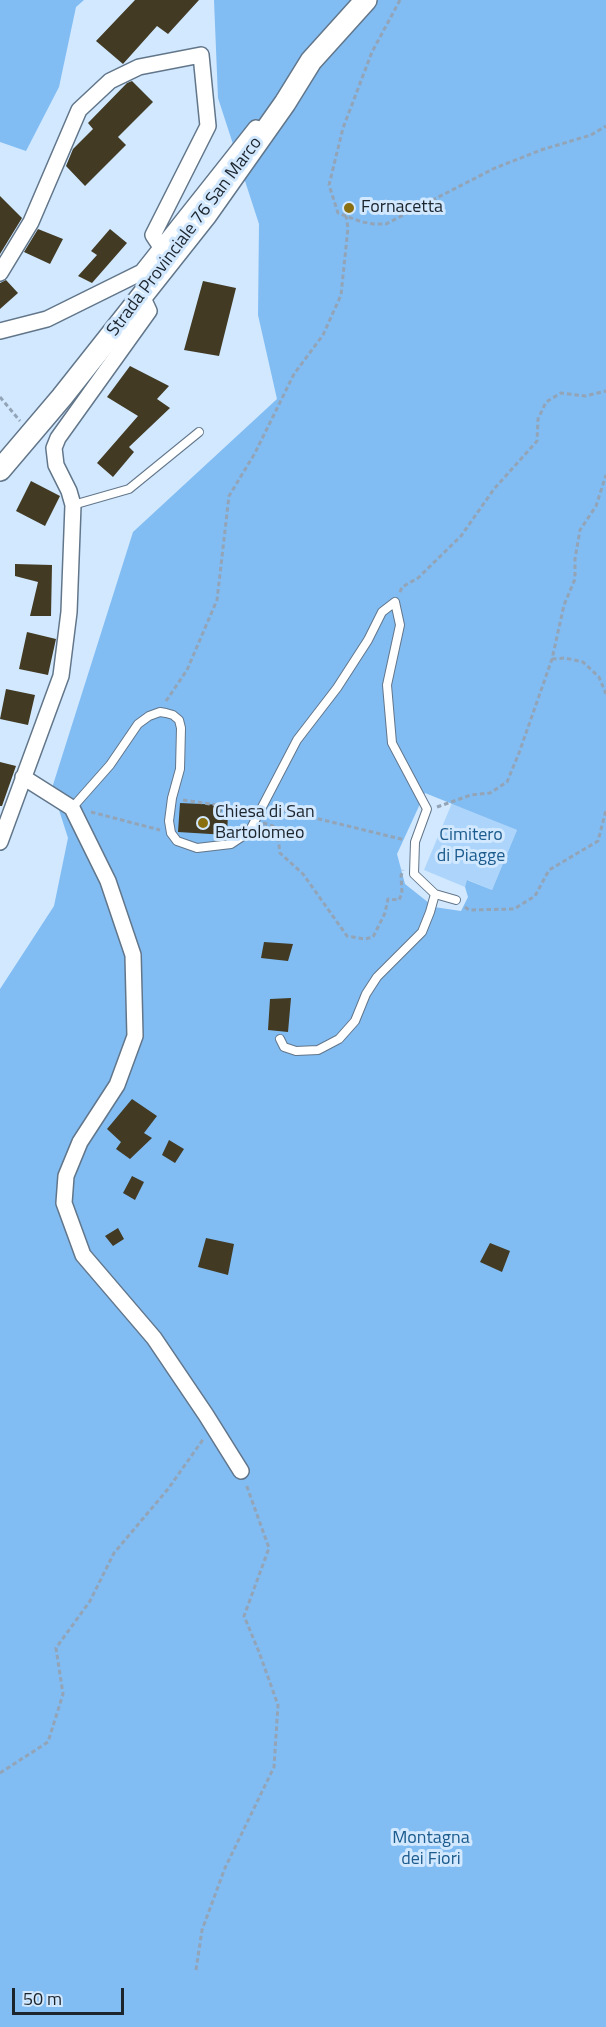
<!DOCTYPE html>
<style>
body{margin:0}
#map{position:relative;width:606px;height:2027px;overflow:hidden;background:#d1e8ff;font-family:"Titillium Web",sans-serif}
canvas{display:block}
.scale{position:absolute;left:12px;top:1988px;width:112px;height:27px;box-sizing:border-box;border:3px solid #1c242c;border-top:0;padding-left:8px;font-size:18px;line-height:21px;white-space:nowrap;color:#1c242c;-webkit-text-stroke:4px #d1e8ff;paint-order:stroke}
</style>
<div id="map">
<canvas width="606" height="2027"></canvas>
<div class="scale">50 m</div>
</div>
<script>
const ctx = document.querySelector('canvas').getContext('2d');
ctx.lineJoin = 'round';
function paint(path, color) { ctx.fillStyle = color; ctx.fill(path, 'evenodd'); }
const poly = rows => new Path2D(rows.map(r => 'M' + r).join(''));
function strokePath(path, color, width, dash) { ctx.strokeStyle = color; ctx.lineWidth = width; ctx.lineCap = dash ? 'butt' : 'round'; ctx.setLineDash(dash || []); ctx.stroke(path); }
function write(font, color, halo, rows, align = 'center') {
  ctx.font = font + ' "Titillium Web",sans-serif'; ctx.lineWidth = 6; ctx.setLineDash([]); ctx.textBaseline = 'middle'; ctx.strokeStyle = halo; ctx.fillStyle = color; for (const [text, x, y, turn = 0] of rows) {
    ctx.save(); ctx.translate(x, y); ctx.rotate((+turn || 0) * Math.PI / 180); ctx.textAlign = isNaN(turn) ? turn : align; if (halo) ctx.strokeText(text, 0, 0); ctx.fillText(text, 0, 0); ctx.restore();
  }
}
paint(poly([
 [452,803,517,830,492,890,468,880,465,887,424,870]
]), '#add5fb');
paint(poly([
 [0,0,84,0,76,7,59,87,26,151,0,142],
 [214,0,606,0,606,2027,0,2027,0,989,54,906,68,838,52,788,133,532,277,399,258,315,259,224,218,98],
 [425,793,517,830,492,890,467,880,465,887,468,897,461,911,434,907,405,884,397,854]
]), '#81bcf3');
paint(poly([
 [135,0,199,0,168,34,157,26,123,64,96,41],
 [132,81,153,102,118,137,126,145,85,186,66,166,73,149,93,129,88,123,127,83],
 [0,196,22,218,0,254],
 [38,229,63,239,50,264,24,252],
 [110,229,127,243,92,283,78,276,97,255,91,251],
 [6,280,18,293,0,309,0,283],
 [203,281,236,288,219,356,184,350],
 [130,366,169,386,157,399,170,408,129,447,134,452,113,477,97,463,138,416,107,397],
 [31,481,60,496,45,526,16,511],
 [15,564,52,565,51,616,30,616,38,582,15,576],
 [27,632,56,639,48,675,19,669],
 [6,689,35,695,28,725,0,719],
 [0,762,16,766,2,806,0,806],
 [180,803,222,805,221,813,228,813,227,835,178,832],
 [264,942,293,944,288,961,261,958],
 [291,998,288,1032,268,1030,270,999],
 [132,1099,157,1116,144,1133,152,1138,130,1159,116,1149,121,1142,107,1129],
 [169,1140,184,1149,175,1163,162,1155],
 [132,1176,144,1182,135,1200,123,1193],
 [118,1228,124,1239,113,1246,105,1236],
 [206,1238,234,1244,228,1275,198,1267],
 [490,1243,510,1251,502,1272,480,1262]
]), '#423a22');
const lane = poly([
 [73,505,129,489,199,432],
 [72,808,110,765,138,724,149,716,160,712,166,713,173,715,179,720,181,728,180,769,172,798,169,821,171,833,177,841,197,848,231,844,249,832,297,740,337,688,368,640,382,612,395,602,400,625,387,685,392,743,427,809,415,842,414,874,435,894,456,900],
 [280,1039,284,1047,296,1051,318,1050,339,1039,355,1021,366,994,377,977,422,932,430,912,435,894]
]);
const street = poly([
 [0,273,31,222,79,110,110,81,139,67,201,55,208,126,153,235,161,247],
 [0,331,47,319,142,272,256,128],
 [23,777,72,808,108,881,133,955,135,1036,117,1085,80,1142,66,1176,64,1203,83,1255,154,1338,206,1415,241,1471],
 [0,842,61,676,69,612,73,505,69,491,56,465,54,448,58,438,149,311,142,296]
]);
const secondary = poly([
 [0,470,62,397,206,215,285,103,311,61,366,0]
]);
strokePath(lane, '#62768a', 10);
strokePath(street, '#62768a', 18);
strokePath(secondary, '#62768a', 24);
strokePath(poly([
 [400,0,372,52,343,128,329,185,338,213,362,222,374,224,386,224,495,168,541,150,591,135,606,126],
 [0,397,20,421],
 [400,592,402,587,418,578,461,536,494,489,537,441,538,419,546,402,561,393,585,396,606,391],
 [552,659,565,658,583,662,599,677,606,694],
 [166,701,187,670,217,600,229,496,255,453,294,374,323,335,341,295,348,228,346,216],
 [183,800,224,806,250,812],
 [437,807,471,795,490,793,507,782,519,753,552,659,564,605,575,579,575,559,580,530,596,506,606,475],
 [274,808,405,840],
 [91,812,160,830],
 [263,823,273,826,278,838,280,853,303,874,347,936,365,939,373,937,385,913,388,899,399,900,402,893,401,876,403,870],
 [465,907,469,910,514,909,535,896,549,870,598,841,606,810],
 [0,1773,48,1742,63,1694,56,1648,90,1601,114,1553,168,1489,204,1438],
 [196,1970,202,1930,225,1868,274,1767,278,1705,259,1652,244,1616,269,1548,246,1484]
]), '#93a4b6', 3, [4.5, 3]);
strokePath(lane, '#fff', 8);
strokePath(street, '#fff', 15);
strokePath(secondary, '#fff', 21);
for (const [x, y, r, color] of [
 [349,208,6,"#896f10"],
 [203,823,6,"#896f10"]
]) { const dot = new Path2D(); dot.arc(x, y, r, 0, 2 * Math.PI); ctx.fillStyle = color; ctx.fill(dot); strokePath(dot, '#d1e8ff', 2); }
write('18px', '#1c242c', '#d1e8ff', [
 ["Fornacetta",361,208],
 ["Chiesa di San",215,813],
 ["Bartolomeo",215,834]
], 'left');
write('18px', '#1c242c', '#d1e8ff', [
 ["Strada Provinciale 76 San Marco",185,237,-53]
]);
write('18px', '#1c5b8d', '#d1e8ff', [
 ["Cimitero",471,836],
 ["di Piagge",471,857],
 ["Montagna",431,1839],
 ["dei Fiori",431,1860]
]);
</script>
